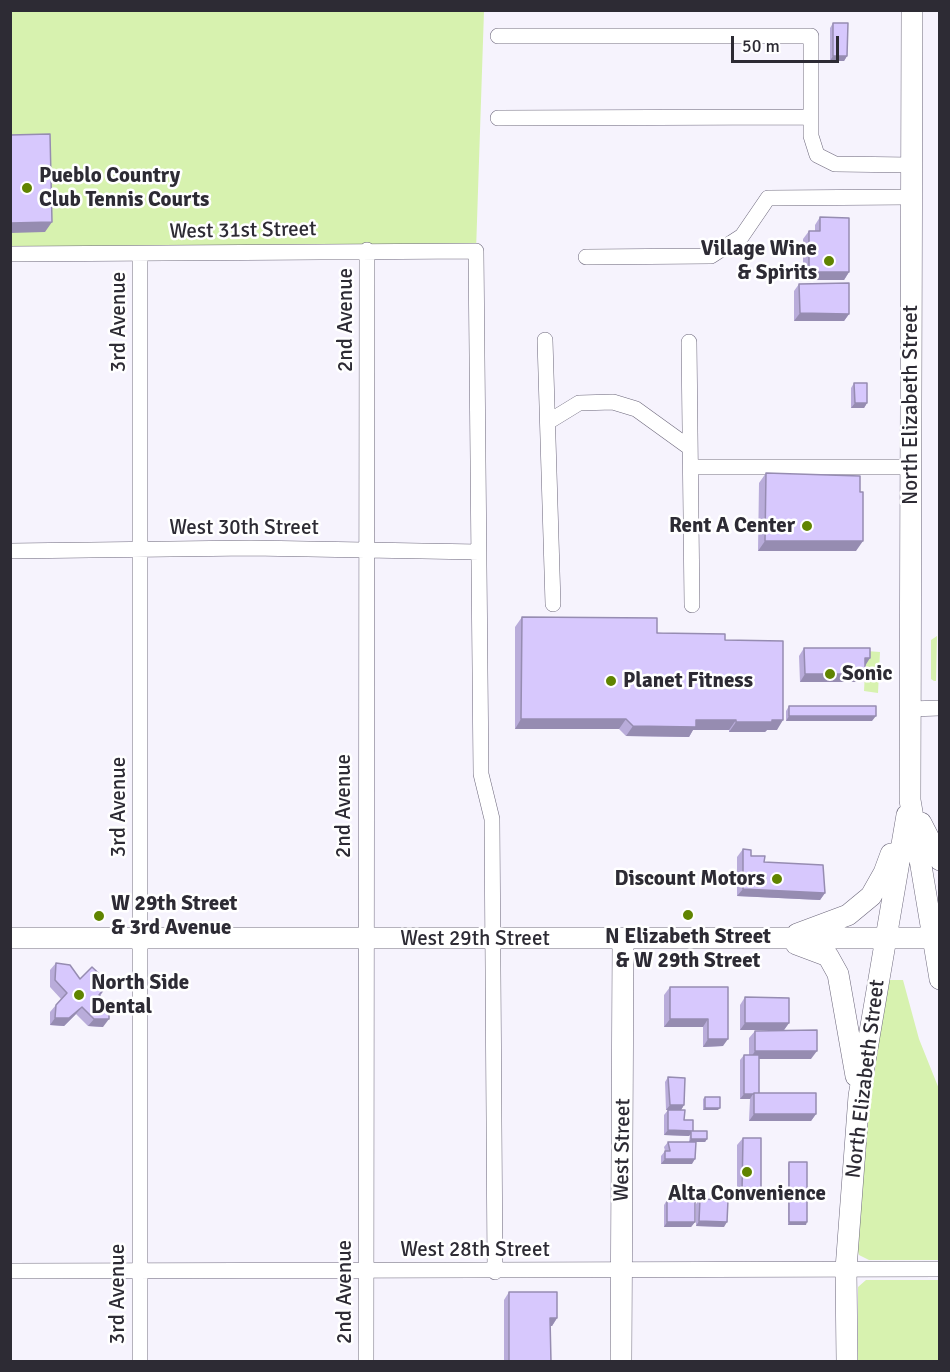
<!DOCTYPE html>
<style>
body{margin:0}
#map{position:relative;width:950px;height:1372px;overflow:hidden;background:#f6f3fd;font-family:Signika,sans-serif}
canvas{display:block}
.frame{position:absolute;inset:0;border:12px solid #2d2b34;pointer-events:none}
.scale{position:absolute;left:731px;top:36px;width:108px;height:27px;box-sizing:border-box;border:3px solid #2d2b34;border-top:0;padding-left:8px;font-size:18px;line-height:21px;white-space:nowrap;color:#2d2b34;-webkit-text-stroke:4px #fff;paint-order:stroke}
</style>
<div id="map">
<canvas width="950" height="1372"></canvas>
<div class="frame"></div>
<div class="scale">50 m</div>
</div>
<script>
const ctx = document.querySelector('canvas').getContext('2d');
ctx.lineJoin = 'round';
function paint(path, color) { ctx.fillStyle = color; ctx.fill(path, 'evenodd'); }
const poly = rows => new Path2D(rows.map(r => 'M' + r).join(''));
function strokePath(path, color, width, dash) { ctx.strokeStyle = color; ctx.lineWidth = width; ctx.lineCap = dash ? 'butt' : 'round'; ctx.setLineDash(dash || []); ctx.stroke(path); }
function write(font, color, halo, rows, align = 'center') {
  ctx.font = font + ' Signika,sans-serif'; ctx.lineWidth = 5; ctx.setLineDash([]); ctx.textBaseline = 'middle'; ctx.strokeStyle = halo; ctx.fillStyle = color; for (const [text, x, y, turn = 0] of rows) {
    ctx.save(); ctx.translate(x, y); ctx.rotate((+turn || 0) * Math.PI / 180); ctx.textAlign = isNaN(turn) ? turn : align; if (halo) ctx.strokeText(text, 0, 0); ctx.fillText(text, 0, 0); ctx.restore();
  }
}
paint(poly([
 [10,11,484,11,476,251,140,254,11,246],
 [937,636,936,681,934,681,931,679,931,640],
 [866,651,880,652,878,693,864,691],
 [887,980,903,980,919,1039,939,1089,939,1260,869,1260,859,1255,858,1251,860,1180],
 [866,1280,939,1280,939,1361,858,1361,858,1287]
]), '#d7f2af');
const street = poly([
 [498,36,811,36,811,136,817,155,835,164,911,165],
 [498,118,810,117],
 [10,254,476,251,481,774,492,819,495,1272],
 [140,254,140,1362],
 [586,257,711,256,742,236,768,198,912,197],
 [545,340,553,604],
 [689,342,692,605],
 [548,422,579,403,613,402,636,409,690,448],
 [691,467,911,467],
 [10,551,251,548,479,552],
 [910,709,940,708],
 [10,1271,940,1269],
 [366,1362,367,250]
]);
const secondary = poly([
 [912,10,910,800,940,979],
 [921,823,940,860],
 [797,934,848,915,871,896,884,873,891,854],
 [10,938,940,938],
 [796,944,828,956,838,974,856,1076],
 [621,1362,623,939],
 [847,1362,846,1269,859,1096,907,815]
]);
strokePath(street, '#6c677b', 16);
strokePath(secondary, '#6c677b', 22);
strokePath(street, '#fff', 15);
strokePath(secondary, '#fff', 21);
paint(poly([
 [833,23,847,56,844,61,830,61,830,28],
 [820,217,849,272,844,280,803,280,803,239,809,231,815,231,815,225],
 [799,284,849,314,844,321,794,321,794,291],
 [854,383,867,403,864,408,851,408,851,388],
 [766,473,860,492,856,551,758,551,759,483],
 [522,617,725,640,777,730,767,730,765,732,729,732,729,730,693,730,689,737,626,736,619,729,515,729,515,627],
 [804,648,865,665,860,682,800,682,799,656],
 [789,706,872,721,786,721,786,711],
 [743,849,751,856,825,893,820,900,737,896,737,857],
 [56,963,80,979,109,983,100,996,103,1027,88,1026,76,1014,64,1026,50,1025,50,1012,61,999,50,987,50,970],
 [670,987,728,987,723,1046,703,1047,703,1027,664,1027,664,995],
 [745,997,789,1023,784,1030,740,1030,740,1005],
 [755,1031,811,1059,759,1059,759,1093,816,1114,811,1121,749,1121,750,1099,740,1099,740,1060,744,1055,749,1055,749,1038],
 [668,1077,684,1105,681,1110,684,1120,692,1131,707,1139,705,1142,689,1142,690,1135,689,1136,664,1135,664,1115,668,1110,666,1110,665,1082],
 [705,1097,718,1110,703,1110,703,1099],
 [743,1138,756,1199,737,1199,737,1145],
 [668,1142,692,1164,661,1164,661,1156,665,1151,664,1147],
 [789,1162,806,1225,788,1225,788,1164],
 [700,1199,724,1227,696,1226,696,1204],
 [667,1200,695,1222,691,1227,664,1227,664,1205],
 [509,1292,557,1318,552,1326,550,1326,551,1362,504,1362,504,1300]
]), '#b9acda');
paint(poly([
 [833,56,847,56,844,61,830,61],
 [52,222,45,232,10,233,10,223],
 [809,272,849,272,844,280,803,280],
 [800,313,849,314,844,321,794,321],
 [855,403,867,403,864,408,851,408],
 [765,541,863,541,856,551,758,551],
 [865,658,870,658,865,666],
 [805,674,865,674,860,682,800,682],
 [789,716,876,716,872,721,786,721],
 [521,719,626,719,619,729,515,729],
 [696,720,736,720,729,730,693,730,689,737,626,736,633,726],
 [772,720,783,720,777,730,767,730,765,732,729,732,736,722],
 [743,889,825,893,820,900,737,896],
 [82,1007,76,1014,64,1026,50,1025,55,1018],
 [94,1019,109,1019,103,1027,88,1026],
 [670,1019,708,1019,703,1027,664,1027],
 [745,1023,789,1023,784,1030,740,1030],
 [708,1039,728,1039,723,1046,703,1047],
 [755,1051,817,1051,811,1059,750,1059],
 [744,1094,753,1094,750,1099,740,1099],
 [670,1105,684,1105,681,1110,666,1110],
 [705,1108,720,1108,718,1110,703,1110],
 [754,1114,816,1114,811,1121,749,1121],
 [668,1130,693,1131,689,1136,664,1135],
 [691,1139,707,1139,705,1142,689,1142],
 [665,1159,695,1159,692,1164,661,1164],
 [742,1191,761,1191,756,1199,737,1199],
 [699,1221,727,1222,724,1227,696,1226],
 [667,1222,695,1222,691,1227,664,1227],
 [789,1222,807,1222,806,1225,788,1225],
 [550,1318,557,1318,552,1326,545,1326]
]), '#968cb1');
const building = poly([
 [833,23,848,23,847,56,833,56,833,23],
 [50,134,52,222,10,223,10,135,50,134],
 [820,217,849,218,849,272,809,272,809,231,820,231,820,217],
 [849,283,849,314,800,313,799,284,849,283],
 [854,383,867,383,867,403,855,403,854,383],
 [766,473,860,476,860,492,863,492,863,541,765,541,766,473],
 [522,617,657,618,657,633,725,634,725,640,783,641,783,720,772,720,772,722,736,722,736,720,696,720,696,727,633,726,626,719,521,719,522,617],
 [804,648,870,648,870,658,865,658,865,674,805,674,804,648],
 [789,706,876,706,876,716,789,716,789,706],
 [743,849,751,850,751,856,765,856,764,862,823,865,825,893,743,889,743,849],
 [56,963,70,965,80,979,92,967,109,983,99,995,109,1005,109,1019,94,1019,82,1007,69,1018,55,1018,56,1005,67,993,55,980,56,963],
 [670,987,728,987,728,1039,708,1039,708,1019,670,1019,670,987],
 [745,997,789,998,789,1023,745,1023,745,997],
 [817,1030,817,1051,755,1051,755,1031,817,1030],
 [744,1055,759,1055,759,1093,754,1093,753,1094,744,1094,744,1055],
 [668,1077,685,1078,684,1105,670,1105,668,1077],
 [754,1093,816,1093,816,1114,754,1114,754,1093],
 [705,1097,720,1097,720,1108,705,1108,705,1097],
 [668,1110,685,1110,684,1120,693,1120,693,1131,668,1130,668,1110],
 [691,1131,707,1131,707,1139,691,1139,691,1131],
 [743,1138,761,1138,761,1191,742,1191,743,1138],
 [668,1142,696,1142,695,1159,665,1159,665,1151,670,1151,668,1142],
 [789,1162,807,1162,807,1222,789,1222,789,1162],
 [700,1199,728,1200,727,1222,699,1221,700,1199],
 [667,1200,695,1200,695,1222,667,1222,667,1200],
 [509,1292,557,1292,557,1318,550,1318,551,1362,509,1362,509,1292]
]);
paint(building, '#d7c8fd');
strokePath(building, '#968cb1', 1.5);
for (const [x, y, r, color] of [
 [27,188,6,"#608400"],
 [829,261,6,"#608400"],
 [807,526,6,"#608400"],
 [830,674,6,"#608400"],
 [611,681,6,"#608400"],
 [777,879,6,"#608400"],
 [688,915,6,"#608400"],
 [99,916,6,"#608400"],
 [79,995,6,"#608400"],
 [747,1172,6,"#608400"]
]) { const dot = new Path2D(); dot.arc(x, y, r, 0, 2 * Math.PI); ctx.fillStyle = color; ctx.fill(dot); strokePath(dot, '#fff', 2); }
write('bold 21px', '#2d2b34', '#fff', [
 ["Pueblo Country",39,176],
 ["Club Tennis Courts",39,200],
 ["Village Wine",817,249,"right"],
 ["& Spirits",817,273,"right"],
 ["Rent A Center",795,526,"right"],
 ["Sonic",842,674],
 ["Planet Fitness",623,681],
 ["Discount Motors",765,879,"right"],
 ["W 29th Street",111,904],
 ["& 3rd Avenue",111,928],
 ["N Elizabeth Street",688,937,"center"],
 ["& W 29th Street",688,961,"center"],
 ["North Side",91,983],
 ["Dental",91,1007],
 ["Alta Convenience",747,1194,"center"]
], 'left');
write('21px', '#2d2b34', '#fff', [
 ["West 31st Street",243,231,-1],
 ["2nd Avenue",346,320,-90],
 ["3rd Avenue",119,322,-90],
 ["North Elizabeth Street",911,405,-90],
 ["West 30th Street",244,528],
 ["2nd Avenue",344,806,-90],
 ["3rd Avenue",119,807,-90],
 ["West 29th Street",475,939],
 ["North Elizabeth Street",866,1079,-83],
 ["West Street",623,1150,-89],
 ["West 28th Street",475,1250],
 ["2nd Avenue",345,1292,-90],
 ["3rd Avenue",118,1294,-90]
]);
</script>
